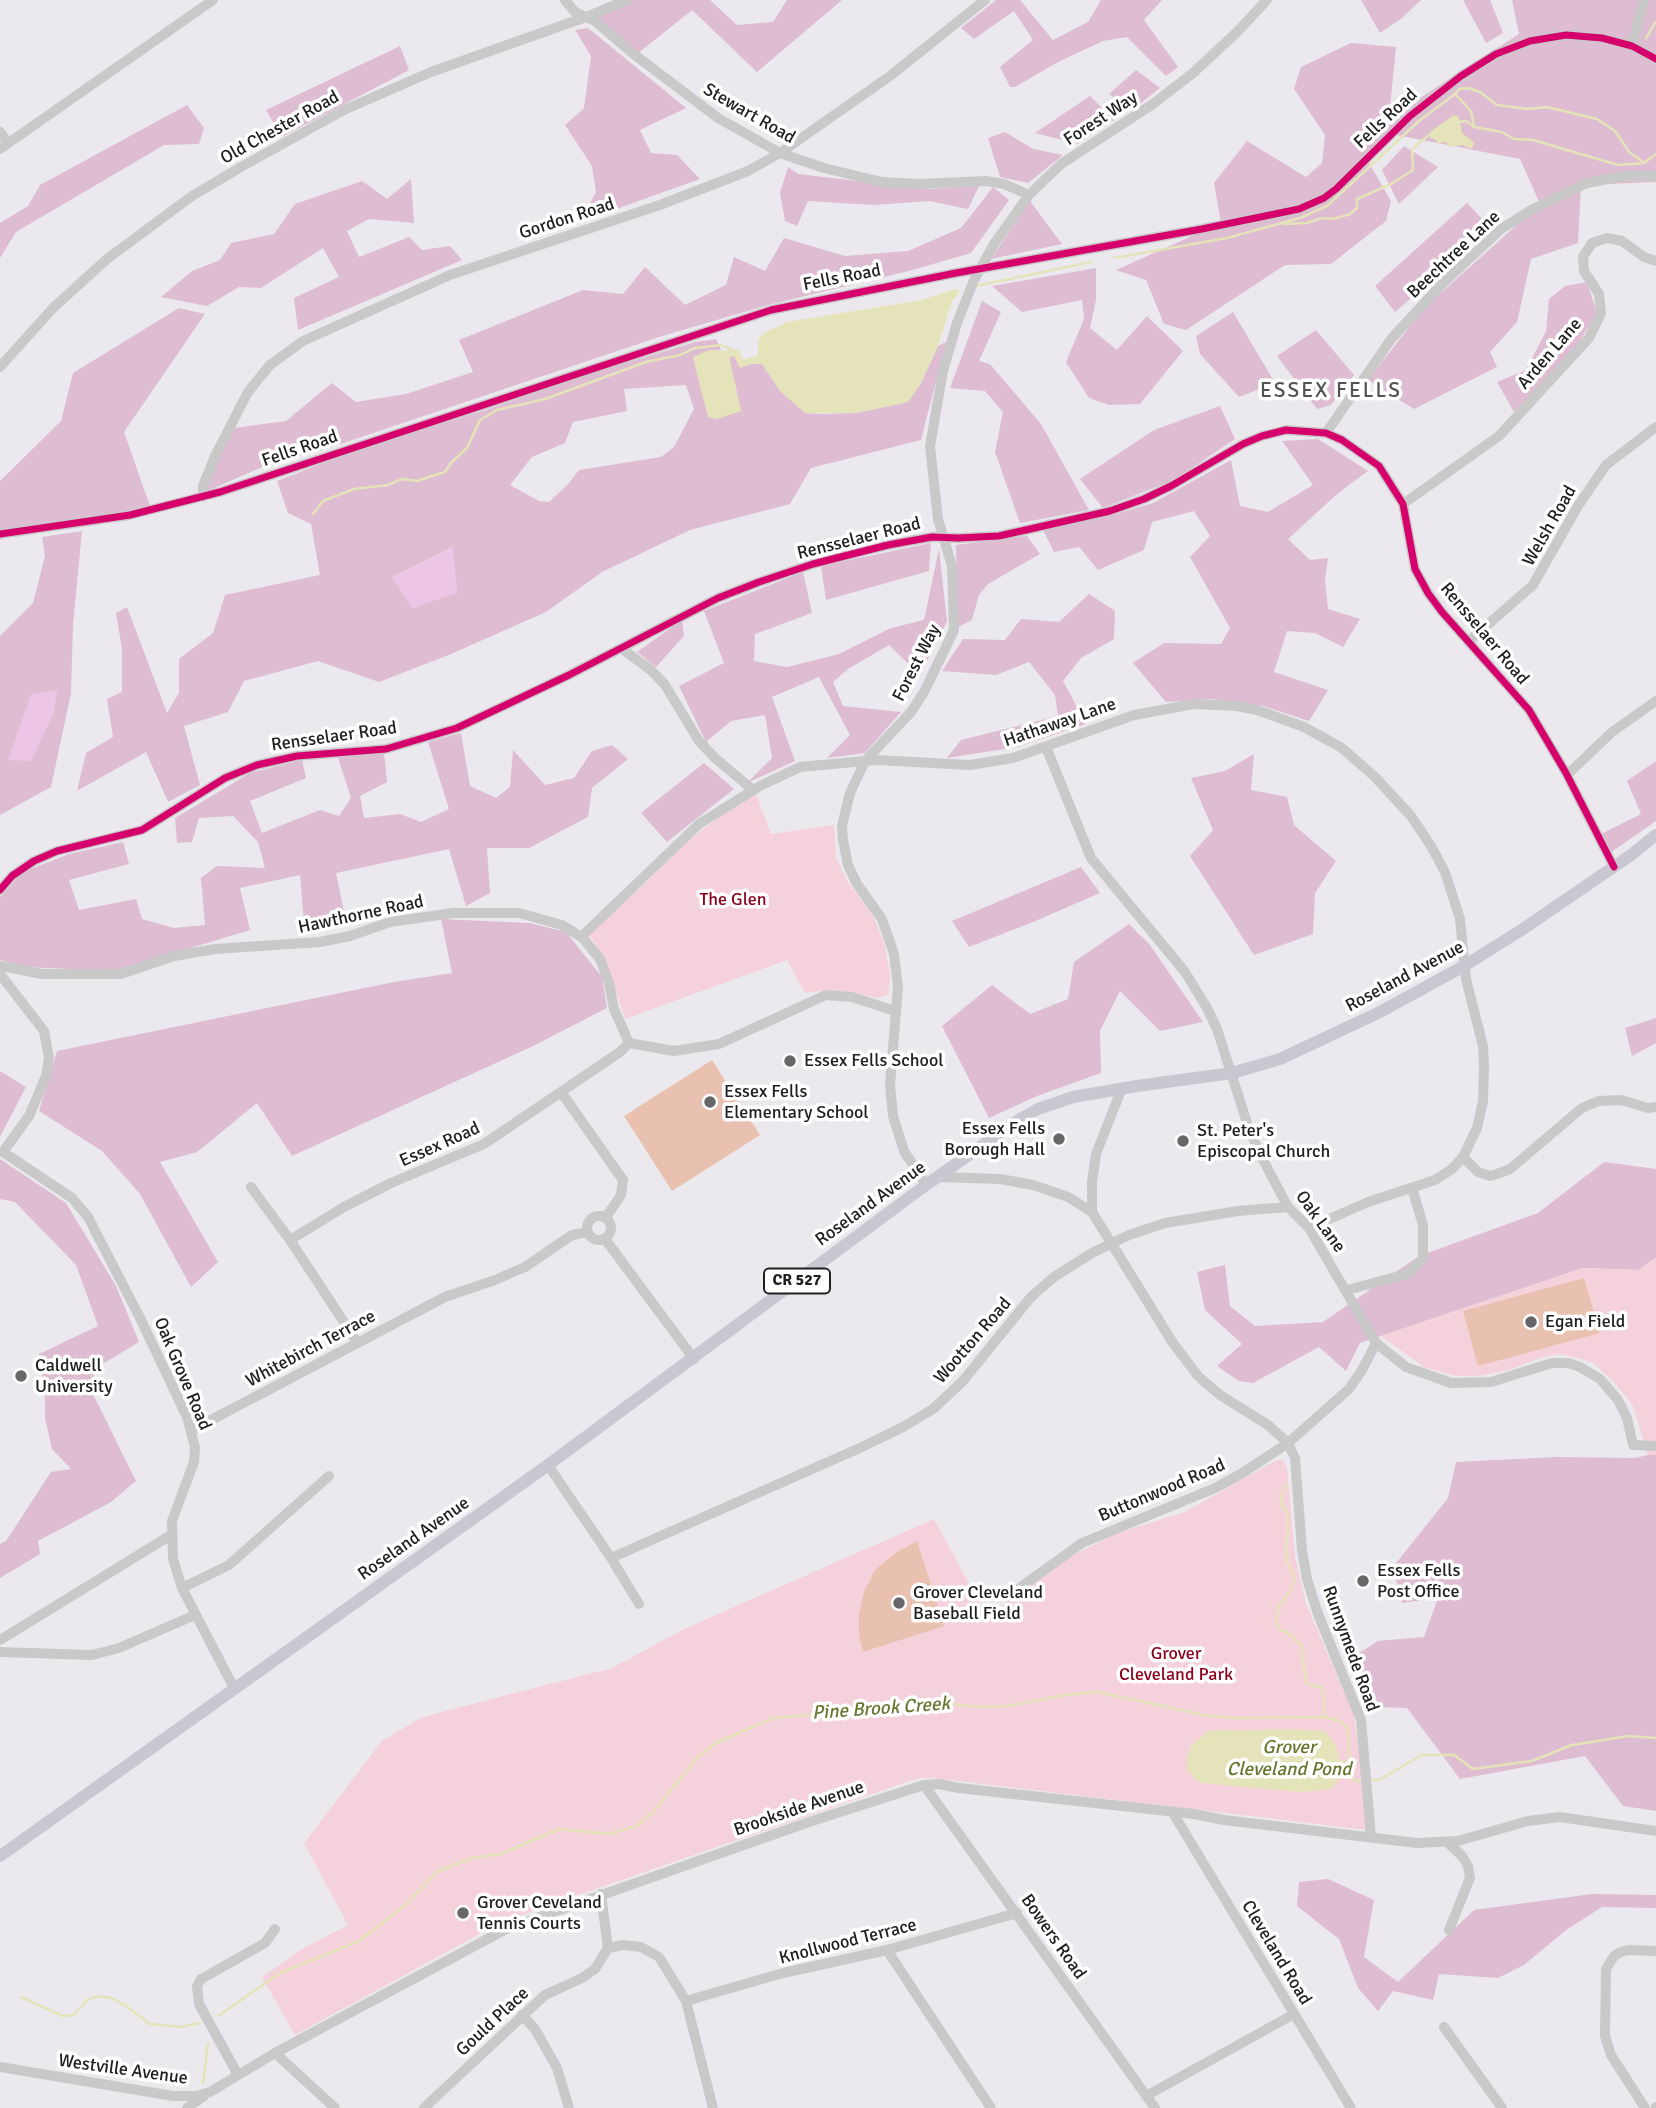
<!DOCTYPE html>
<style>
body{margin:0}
canvas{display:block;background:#ebe9ee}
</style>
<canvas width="1656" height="2108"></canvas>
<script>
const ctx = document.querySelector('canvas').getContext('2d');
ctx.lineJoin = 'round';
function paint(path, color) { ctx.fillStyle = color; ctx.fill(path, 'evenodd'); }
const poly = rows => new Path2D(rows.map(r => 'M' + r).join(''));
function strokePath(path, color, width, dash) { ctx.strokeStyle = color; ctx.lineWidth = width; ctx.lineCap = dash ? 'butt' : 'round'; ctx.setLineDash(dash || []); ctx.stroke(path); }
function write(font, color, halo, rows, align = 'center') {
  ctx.font = font + ' Signika,sans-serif'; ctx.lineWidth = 7; ctx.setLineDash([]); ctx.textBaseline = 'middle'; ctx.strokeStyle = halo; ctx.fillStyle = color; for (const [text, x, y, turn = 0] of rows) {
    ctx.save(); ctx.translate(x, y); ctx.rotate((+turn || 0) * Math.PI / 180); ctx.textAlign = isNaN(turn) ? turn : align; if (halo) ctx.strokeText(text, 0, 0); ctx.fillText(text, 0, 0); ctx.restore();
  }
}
paint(poly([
 [454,547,457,594,411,608,392,577],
 [57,690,53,714,31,762,7,760,31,693]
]), '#edc5e6');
paint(poly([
 [627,0,710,0,737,25,773,22,787,0,842,0,757,72,692,10,637,54,593,13],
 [996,0,1020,0,1053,40,1088,22,1101,0,1162,0,1144,20,1178,67,1166,76,1127,37,1103,41,1058,62,1015,87,1010,87,1000,67,1033,40,1014,11,974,39,961,28],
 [1361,0,1421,0,1402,18,1380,33],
 [1463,0,1490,0,1503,33,1486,43],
 [1512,0,1656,0,1656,182,1581,185,1578,243,1531,259,1517,322,1490,352,1497,367,1414,409,1368,380,1423,309,1540,204,1520,159,1391,134,1366,158,1391,201,1386,221,1331,264,1285,265,1186,330,1164,324,1146,280,1116,270,1221,223,1214,183,1247,141,1306,177,1322,163,1325,135,1294,89,1301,67,1351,43,1396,47,1389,118,1519,34],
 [588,28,686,108,640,130,651,153,677,155,700,179,580,222,596,192,592,166,565,125,584,108,591,56,575,30],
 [400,46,409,70,282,137,266,110],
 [1136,70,1160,88,1132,110,1109,94],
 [1090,96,1114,120,1078,144,1035,133],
 [187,105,204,128,199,144,164,145,16,232,0,258,0,223,28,206,40,185],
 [1005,132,1033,149,1063,155,1028,183,1000,177,988,138],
 [1404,146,1438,167,1399,204,1382,170],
 [788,167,798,174,928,189,979,186,968,209,929,201,874,205,808,201,797,226,785,221,780,193],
 [411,179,414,223,369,219,347,231,359,257,409,237,422,250,450,246,462,260,298,330,294,298,339,277,323,248,261,288,239,287,207,306,161,297,192,271,220,260,231,243,274,234,295,204,362,181,387,199],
 [993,187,1009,200,971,253,909,271,768,305,659,337,317,452,267,465,198,495,226,429,286,421,332,383,356,402,406,394,473,372,459,340,583,290,623,294,645,267,685,305,726,285,734,257,765,271,784,238,845,256,908,251,961,228],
 [1030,201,1062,244,991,259],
 [1467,203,1488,225,1476,243,1395,312,1375,286],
 [1096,268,1096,300,1090,328,1117,350,1147,316,1183,351,1140,404,1109,405,1089,398,1066,362,1084,319,1082,300,1022,312,992,286],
 [1587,282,1597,313,1573,352,1514,412,1497,382,1526,370,1546,331,1549,299,1565,286],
 [982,301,1001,312,979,361,990,364,1041,424,1089,510,1020,523,995,452,1003,412,985,391,950,388],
 [179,308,205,314,124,432,151,509,0,531,0,481,61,421,73,373],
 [1233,312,1275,383,1239,397,1200,354,1196,336],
 [1316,330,1354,375,1331,405,1317,409,1277,356],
 [716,339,721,350,709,350,741,411,729,357,734,356,752,364,762,364,805,413,818,414,856,413,908,402,921,383,938,346,946,342,921,440,811,468,790,504,690,530,602,572,546,612,451,654,379,682,318,661,244,681,228,712,184,726,200,785,168,802,146,752,77,791,86,753,113,737,107,699,122,692,122,649,116,613,127,607,167,713,179,693,179,659,213,633,225,595,320,575,311,524,288,513,277,481,349,453,489,409,577,378,695,342],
 [686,385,694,409,674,447,661,457,579,470,568,484,549,502,539,501,510,485,532,457,565,443,573,422,627,411,624,389],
 [453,547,457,593,412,608,392,577],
 [1220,406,1235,439,1174,480,1103,508,1080,479,1154,430],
 [1318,439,1368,471,1337,494,1288,539,1310,560,1328,558,1325,580,1328,609,1360,619,1343,647,1315,633,1287,631,1274,672,1328,690,1309,721,1263,706,1211,699,1166,702,1133,663,1164,643,1221,644,1230,628,1190,557,1210,536,1194,511,1152,522,1144,550,1098,570,1079,547,1054,552,1043,530,1120,513,1153,503,1231,460,1240,506,1268,512,1313,485,1282,441],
 [82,531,73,625,71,693,51,787,0,815,0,636,33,603,45,556,42,537],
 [57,690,53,714,31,761,8,760,31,694],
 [1027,536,1040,554,988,584,979,595,972,620,958,627,956,545],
 [931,543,929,571,826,600,821,566],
 [939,549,947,621,920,675,889,645,848,669,833,682,843,706,901,712,865,753,827,758,850,735,819,677,772,697,795,761,747,783,772,758,765,715,731,721,706,742,679,686,724,663,704,611,803,572,812,613,755,634,754,661,787,667,839,654,891,628,924,620],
 [1089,594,1115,611,1114,639,1081,658,1063,681,1086,724,1017,747,947,758,961,740,1058,716,1055,695,1029,662,996,675,942,671,963,639,1005,640,1021,619,1059,622],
 [682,620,684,636,656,667,637,652],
 [461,733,470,786,496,798,510,787,513,750,545,785,574,778,592,751,612,745,628,759,592,788,588,817,529,848,487,848,490,893,466,906,449,849,336,873,347,926,305,934,300,875,240,888,250,930,151,960,112,971,26,967,0,960,0,897,23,872,69,854,123,842,129,864,69,880,79,910,136,899,142,919,174,928,205,925,201,878,217,866,265,868,258,842,233,816,199,818,192,842,177,843,175,818,250,773,302,760,306,778,250,801,262,833,320,810,339,816,351,798,338,758,384,752,387,782,360,796,364,818,400,814,421,822,449,809,428,742],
 [1254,754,1251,790,1287,797,1294,825,1336,861,1315,893,1313,934,1254,955,1190,856,1213,830,1191,778,1225,771],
 [1656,761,1656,821,1610,853,1601,834,1641,814,1627,781],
 [704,763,734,789,667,842,641,813],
 [1081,867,1100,893,1033,922,969,947,952,921],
 [441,919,529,923,566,932,602,977,607,1008,531,1047,292,1156,257,1103,197,1152,160,1162,218,1262,191,1287,140,1194,102,1151,39,1111,57,1051,394,982,452,973],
 [1129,924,1150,945,1203,1022,1160,1031,1120,991,1100,1031,1101,1073,1037,1096,989,1118,942,1026,992,985,1030,1014,1068,999,1074,962],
 [1656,1018,1656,1043,1632,1056,1625,1028],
 [0,1071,26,1087,0,1137],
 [0,1159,66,1203,116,1286,139,1342,96,1368,91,1390,136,1481,111,1502,38,1541,40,1554,0,1578,0,1544,6,1541,51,1472,71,1469,52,1449,45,1418,45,1398,39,1354,98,1326,76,1265,15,1202,0,1199],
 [1604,1162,1656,1169,1656,1258,1638,1270,1583,1268,1360,1343,1346,1371,1319,1347,1253,1383,1239,1381,1217,1366,1242,1344,1205,1310,1197,1272,1225,1265,1230,1306,1255,1326,1323,1322,1419,1256,1538,1213],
 [1648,1455,1656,1455,1656,1811,1623,1806,1585,1756,1460,1779,1407,1708,1377,1707,1356,1655,1378,1641,1424,1637,1438,1598,1402,1603,1393,1567,1448,1498,1456,1462,1556,1457,1635,1458],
 [1328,1879,1374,1900,1364,1957,1398,1982,1474,1910,1592,1894,1656,1895,1656,1908,1602,1907,1566,1930,1524,1965,1498,1978,1439,1974,1433,2000,1393,1991,1378,2011,1358,1988,1339,1939,1297,1906,1299,1882]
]), '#debcd1');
paint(poly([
 [756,794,771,834,834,825,836,858,848,882,874,917,885,946,890,975,888,995,877,998,852,992,827,990,805,993,787,960,625,1019,604,957,588,933,640,888,687,842,724,813],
 [1656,1258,1656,1455,1648,1455,1633,1406,1614,1382,1592,1362,1561,1354,1540,1358,1508,1370,1479,1376,1456,1376,1424,1367,1381,1336,1583,1268,1638,1270],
 [1283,1459,1287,1468,1295,1556,1306,1604,1353,1712,1358,1743,1367,1830,933,1778,918,1778,563,1900,494,1926,295,2035,262,1977,304,1948,348,1925,304,1843,382,1741,422,1717,612,1668,684,1629,934,1519,987,1617,1064,1560,1115,1534,1185,1512,1275,1461]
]), '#f5d2db');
paint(poly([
 [712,1060,760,1135,672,1191,624,1116],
 [1584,1278,1600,1333,1478,1366,1463,1311],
 [917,1541,944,1626,863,1652,859,1636,859,1614,864,1592,875,1570,897,1552]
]), '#e9c1b0');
paint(poly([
 [1454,115,1459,117,1462,133,1474,142,1472,149,1462,145,1450,147,1447,143,1442,142,1439,144,1435,139,1430,138,1430,132],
 [955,289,959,290,958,295,952,301,938,346,921,383,908,402,856,413,805,413,780,391,762,364,752,364,740,368,734,356,729,357,741,411,717,419,708,417,693,358,695,356,709,350,725,351,738,349,743,360,758,355,758,341,762,334,787,322,922,300],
 [1289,1729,1324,1731,1329,1735,1336,1746,1340,1763,1338,1764,1339,1779,1332,1789,1301,1792,1200,1783,1187,1770,1187,1757,1191,1746,1208,1731]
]), '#e5e3b9');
strokePath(poly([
 [1646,38,1656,22],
 [1455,94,1459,89,1468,88,1480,92,1497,105,1528,109,1547,107,1597,119,1615,131,1630,153,1642,161],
 [1460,122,1466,121,1474,127],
 [1284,224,1307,223,1321,218,1333,219,1350,214,1357,208,1357,199,1391,184,1413,170,1412,149,1429,135],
 [1114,258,1227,238,1300,218,1327,206,1419,121,1455,94,1471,111,1474,127,1502,132,1514,139,1533,140,1618,165,1644,163,1656,154],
 [976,286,1091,262],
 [313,514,323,501,354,489,388,485,402,479,417,481,445,472,451,463,467,448,480,420,497,410,545,399,646,362,680,355,695,348,721,345,733,350],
 [1286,1484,1281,1497,1282,1505,1288,1515,1286,1559,1295,1577,1292,1588,1278,1608,1276,1623,1280,1630,1287,1632,1301,1645,1306,1681,1309,1685,1321,1687,1324,1692,1324,1717],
 [1340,1762,1349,1762],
 [1370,1780,1379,1780,1422,1755,1454,1755,1473,1769,1532,1761,1572,1745,1629,1736,1656,1738],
 [21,1997,63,2016,74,2015,87,2000,97,1996,111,1998,126,2006,150,2024,181,2027,200,2023],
 [218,2016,280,1973,359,1941,404,1906,438,1871,472,1858,501,1854,559,1829,609,1834,637,1826,653,1812,698,1757,716,1743,773,1718,889,1708,929,1702,980,1707,1008,1706,1065,1695,1098,1692,1209,1716,1234,1718,1324,1717,1337,1720,1345,1725,1348,1733,1350,1777,1355,1781,1363,1781],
 [203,2083,208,2043]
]), '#e5e3b9', 2.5);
strokePath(poly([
 [565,0,575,12,595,21,631,52,718,118,780,153,824,168,882,182,919,184,986,181,1004,184,1029,195],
 [1632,46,1644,0],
 [0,132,8,143],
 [0,149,213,0],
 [0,367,53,308,107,259,192,196,241,167,344,110,431,72,586,17,627,0],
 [1326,433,1392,338,1441,285,1501,229,1533,209,1587,183,1624,176,1656,176],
 [203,497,203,486,216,454,248,392,270,365,303,341,450,275,660,205,748,171,780,153,890,76,985,0],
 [1403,504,1499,436,1589,338,1601,313,1599,294,1584,271,1583,257,1592,243,1607,238,1622,241,1644,257,1656,261],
 [0,534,130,515,220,492,771,310,956,273,1202,229,1299,209,1324,198,1336,189,1410,116,1461,76,1496,54,1530,41,1566,35,1602,38,1632,46,1656,59],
 [1469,641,1533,585,1578,506,1606,465,1656,427],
 [621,648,652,671,665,685,699,741,715,758,753,790],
 [1046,747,1091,858,1185,972,1207,1008,1217,1029,1249,1129,1262,1158,1288,1207,1309,1228,1376,1343,1406,1367,1451,1383,1491,1382,1552,1363,1568,1363,1580,1367,1600,1379,1618,1400,1627,1418,1633,1445,1656,1446],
 [1567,775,1612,732,1656,701],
 [0,890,12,876,34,861,57,851,142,830,225,778,257,765,297,756,386,749,457,728,569,675,718,598,759,582,813,564,888,545,932,537,958,538,999,536,1110,511,1144,499,1171,486,1243,444,1262,436,1286,430,1326,433,1342,440,1379,466,1403,504,1415,569,1428,593,1442,612,1529,710,1566,773,1614,867],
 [581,937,699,824,760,786,800,767,876,760,970,765,1013,758,1134,715,1194,704,1237,706,1257,710,1304,727,1342,748,1375,777,1411,816,1431,846,1445,872,1460,919,1466,979,1483,1046,1484,1065,1483,1101,1477,1128,1463,1157,1452,1169,1435,1180,1368,1202,1309,1228],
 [0,966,42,974,121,974,174,956,215,949,320,942,350,936,390,922,453,913,519,913,562,925,583,938,600,959,609,983,614,1009,629,1043,674,1051,719,1044,826,995,852,997,895,1011],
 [0,974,44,1031,49,1058,46,1076,29,1116,3,1152,72,1198,88,1217,140,1318,187,1417,195,1447,194,1462,172,1521,173,1559,182,1588,234,1688],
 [561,1092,623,1180,621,1195,606,1217],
 [1463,1157,1478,1172,1490,1176,1497,1174,1510,1169,1582,1108,1599,1101,1621,1100,1648,1108,1656,1107],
 [938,1177,1000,1179,1033,1185,1068,1197,1092,1212,1173,1343,1198,1376,1220,1395,1268,1425,1288,1443,1295,1458,1302,1550,1307,1579,1318,1614,1361,1720,1371,1837],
 [926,1185,904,1151,893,1116,890,1085,898,987,894,954,882,919,857,884,848,865,843,840,842,826,850,793,865,761,911,712,924,692,954,630,952,566,938,519,930,446,943,371,957,323,974,280,994,244,1029,195,1061,164,1153,104,1193,73,1237,32,1267,0],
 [251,1187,290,1240,357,1342],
 [1092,1212,1092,1182,1096,1154,1122,1088],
 '587 1228a12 12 0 1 1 24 0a12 12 0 1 1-24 0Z',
 [605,1239,694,1359],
 [290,1240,344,1207,391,1183,484,1144,620,1052,629,1043],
 [1347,1290,1407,1274,1423,1259,1423,1225,1412,1188],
 [192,1430,445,1297,495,1280,525,1267,572,1235,588,1232],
 [548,1465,611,1558,639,1604],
 [611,1558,862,1447,903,1427,933,1409,962,1382,1031,1297,1054,1277,1092,1253,1129,1235,1165,1223,1238,1211,1288,1207],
 [182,1588,229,1565,329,1476],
 [1007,1597,1082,1543,1215,1488,1241,1474,1288,1443,1349,1389,1362,1370,1376,1343],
 [0,1640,171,1535],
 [0,1652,92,1655,119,1648,195,1615],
 [924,1785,1155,2108],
 [1173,1813,1351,2108],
 [1447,1842,1462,1856,1468,1866,1470,1878,1449,1930],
 [608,1948,623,1945,641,1947,659,1957,686,2001,713,2108],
 [887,1950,991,2108],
 [686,2001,783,1973,887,1950,1017,1913],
 [522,2015,535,2029,557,2068,569,2108],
 [1444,2027,1502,2108],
 [275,2053,335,2108],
 [0,2067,173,2096,196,2096,210,2092,275,2053,508,1928,809,1822,924,1785,939,1784,959,1788,1194,1814,1224,1820,1417,1843,1458,1841,1528,1821,1560,1817,1656,1831],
 [238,2075,199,2004,197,1986,201,1979,265,1943,275,1929],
 [1146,2096,1294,2014],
 [187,2108,204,2096],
 [424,2108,545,1995,582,1978,595,1969,608,1948,601,1894],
 [1645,2108,1611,2055,1605,2036,1606,1969,1614,1956,1621,1952,1628,1950,1656,1951],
 [1656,2108,1656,2107]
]), '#c9c9c9', 10);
strokePath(poly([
 [0,1856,548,1465,926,1185,1020,1119,1038,1109,1073,1097,1137,1086,1232,1073,1280,1059,1380,1012,1464,966,1523,929,1631,855,1656,835]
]), '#cac7d1', 12);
strokePath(poly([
 [0,534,130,515,220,492,771,310,956,273,1202,229,1299,209,1324,198,1336,189,1410,116,1461,76,1496,54,1530,41,1566,35,1602,38,1632,46,1656,59],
 [0,890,12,876,34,861,57,851,142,830,225,778,257,765,297,756,386,749,457,728,569,675,718,598,759,582,813,564,888,545,932,537,958,538,999,536,1110,511,1144,499,1171,486,1243,444,1262,436,1286,430,1326,433,1342,440,1379,466,1403,504,1415,569,1428,593,1442,612,1529,710,1566,773,1614,867]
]), '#d6006c', 7);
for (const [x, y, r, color] of [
 [790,1061,7,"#676668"],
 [710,1102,7,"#676668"],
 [1059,1139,7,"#676668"],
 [1183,1141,7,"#676668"],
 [1531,1322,7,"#676668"],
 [21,1376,7,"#676668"],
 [1363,1581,7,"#676668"],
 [899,1603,7,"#676668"],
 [463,1913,7,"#676668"]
]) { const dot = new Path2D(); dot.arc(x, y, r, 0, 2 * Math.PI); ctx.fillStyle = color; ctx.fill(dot); strokePath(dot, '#fff', 2.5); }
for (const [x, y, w] of [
 [797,1281,66]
]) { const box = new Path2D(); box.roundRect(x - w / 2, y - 12.5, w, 25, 5); ctx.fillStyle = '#fff'; ctx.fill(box); strokePath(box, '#202020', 2); }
write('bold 16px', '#202020', null, [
 ["CR 527",797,1281]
]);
write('18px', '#202020', '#fff', [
 ["Stewart Road",749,114,30],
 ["Forest Way",1101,119,-33],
 ["Fells Road",1386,119,-43],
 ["Old Chester Road",280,128,-29],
 ["Gordon Road",567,219,-18],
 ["Beechtree Lane",1454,255,-43],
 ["Fells Road",842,278,-11],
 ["Arden Lane",1550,354,-49],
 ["Fells Road",300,449,-19],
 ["Welsh Road",1550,526,-60],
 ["Rensselaer Road",859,539,-14],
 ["Rensselaer Road",1484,634,50],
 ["Forest Way",917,663,-63],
 ["Hathaway Lane",1060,723,-19],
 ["Rensselaer Road",334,737,-8],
 ["Hawthorne Road",361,915,-12],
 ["Roseland Avenue",1405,977,-28],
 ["Essex Road",440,1145,-24],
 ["Roseland Avenue",871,1204,-36],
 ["Oak Lane",1320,1222,54],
 ["Wootton Road",973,1341,-49],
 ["Whitebirch Terrace",311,1349,-28],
 ["Oak Grove Road",182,1374,67],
 ["Buttonwood Road",1162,1491,-23],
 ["Roseland Avenue",414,1539,-35],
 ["Runnymede Road",1350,1649,70],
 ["Brookside Avenue",799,1809,-19],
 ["Bowers Road",1053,1937,55],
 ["Knollwood Terrace",848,1942,-14],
 ["Cleveland Road",1276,1953,59],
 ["Gould Place",493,2022,-43],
 ["Westville Avenue",123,2070,8]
]);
write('18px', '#8a021c', '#fff', [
 ["The Glen",733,900],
 ["Grover",1176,1654],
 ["Cleveland Park",1176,1675]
]);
write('18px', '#202020', '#fff', [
 ["Essex Fells School",804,1061],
 ["Essex Fells",724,1092],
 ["Elementary School",724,1113],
 ["Essex Fells",1045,1129,"right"],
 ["Borough Hall",1045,1150,"right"],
 ["St. Peter's",1197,1131],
 ["Episcopal Church",1197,1152],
 ["Egan Field",1545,1322],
 ["Caldwell",35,1366],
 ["University",35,1387],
 ["Essex Fells",1377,1571],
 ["Post Office",1377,1592],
 ["Grover Cleveland",913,1593],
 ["Baseball Field",913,1614],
 ["Grover Ceveland",477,1903],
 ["Tennis Courts",477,1924]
], 'left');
write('italic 19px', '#66762f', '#fff', [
 ["Pine Brook Creek",881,1709,-4],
 ["Grover",1289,1748],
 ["Cleveland Pond",1289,1770]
]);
ctx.letterSpacing = '2px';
write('21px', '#535353', '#fff', [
 ["ESSEX FELLS",1331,391]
]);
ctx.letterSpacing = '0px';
</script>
